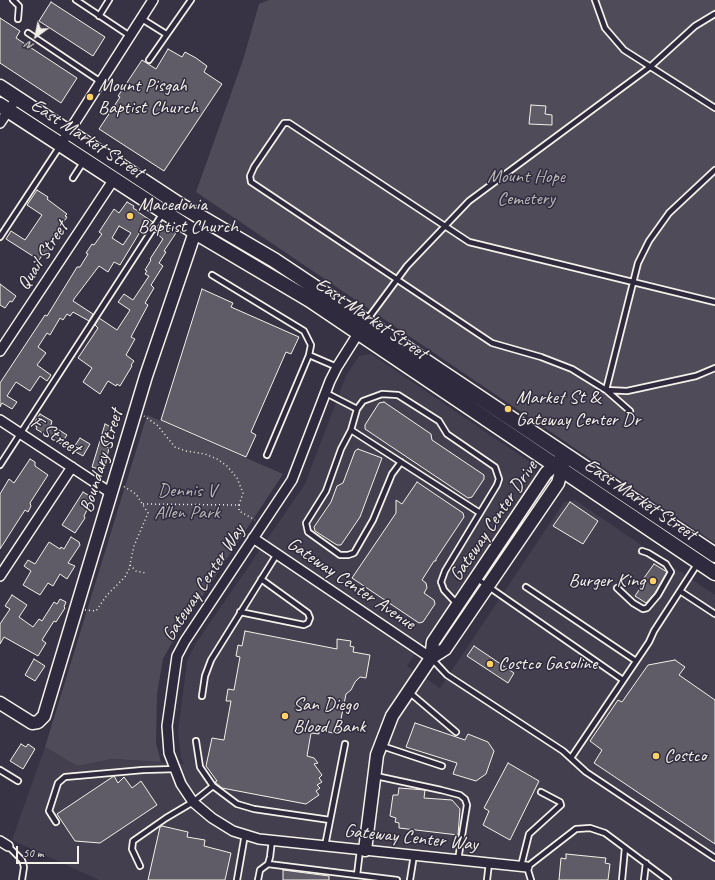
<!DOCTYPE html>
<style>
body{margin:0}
#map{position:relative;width:715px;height:880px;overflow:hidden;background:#373244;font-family:Caveat,sans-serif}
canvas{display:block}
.north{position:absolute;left:16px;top:16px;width:40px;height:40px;-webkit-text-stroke:3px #2f2a3d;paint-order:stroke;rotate:213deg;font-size:11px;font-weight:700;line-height:16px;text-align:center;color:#f4f1e8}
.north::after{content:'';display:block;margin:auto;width:14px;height:18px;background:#f4f1e8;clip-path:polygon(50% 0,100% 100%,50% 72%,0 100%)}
.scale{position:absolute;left:16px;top:846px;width:63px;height:18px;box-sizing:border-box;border:2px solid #f4f1e8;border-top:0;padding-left:5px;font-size:12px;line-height:14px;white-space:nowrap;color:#f4f1e8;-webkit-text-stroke:3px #2f2a3d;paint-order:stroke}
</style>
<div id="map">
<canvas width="715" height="880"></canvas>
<div class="north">N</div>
<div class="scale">50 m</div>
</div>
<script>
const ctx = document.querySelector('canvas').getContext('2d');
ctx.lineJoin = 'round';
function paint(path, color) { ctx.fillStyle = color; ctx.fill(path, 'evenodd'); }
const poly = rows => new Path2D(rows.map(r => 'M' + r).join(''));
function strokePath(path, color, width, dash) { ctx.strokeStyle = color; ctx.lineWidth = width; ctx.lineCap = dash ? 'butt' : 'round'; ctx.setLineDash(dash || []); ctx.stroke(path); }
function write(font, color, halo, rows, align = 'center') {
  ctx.font = font + ' Caveat,sans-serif'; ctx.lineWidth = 3; ctx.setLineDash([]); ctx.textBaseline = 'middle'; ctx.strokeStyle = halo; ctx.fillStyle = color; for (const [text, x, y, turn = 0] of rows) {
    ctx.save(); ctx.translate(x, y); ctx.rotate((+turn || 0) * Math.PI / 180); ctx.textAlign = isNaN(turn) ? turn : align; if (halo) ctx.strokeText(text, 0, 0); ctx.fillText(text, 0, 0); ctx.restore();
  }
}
paint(poly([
 [371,354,533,464,536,475,407,666,440,688,564,502,575,500,715,595,715,880,99,880,12,840,45,747,77,766,112,759,184,764,181,757,178,732,187,661,196,643,305,484,346,376,359,356]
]), '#433f4e');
paint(poly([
 [269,0,715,0,715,543,196,192,243,60,259,4],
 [147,415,283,474,174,639,163,659,157,694,156,743,161,762,112,759,77,766,45,747]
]), '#504b59');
const building = poly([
 [51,2,105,37,93,56,39,21,51,2],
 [0,18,20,31,16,38,77,78,61,103,0,63,0,18],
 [168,49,182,57,185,52,196,58,207,66,204,72,222,84,164,171,99,129,120,97,118,96,142,60,156,69,168,49],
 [531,105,546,106,545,114,552,115,552,125,529,124,531,105],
 [37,190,48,197,47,199,67,214,65,216,67,217,47,246,51,248,46,256,43,254,39,260,6,239,11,231,25,240,42,215,27,205,37,190],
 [127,202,134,206,133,208,138,211,138,212,153,222,149,228,143,227,120,265,114,262,108,272,99,266,74,299,73,301,93,314,89,321,73,312,70,316,67,314,63,320,60,318,50,335,47,333,38,347,46,353,37,365,51,375,47,381,40,376,30,391,16,382,7,396,17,402,12,409,2,403,0,407,0,383,45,315,47,316,77,267,80,267,88,254,86,253,92,244,94,245,102,234,99,232,114,209,119,213,127,202],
 [119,226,131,233,123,245,112,238,119,226],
 [165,225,176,233,164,251,166,252,159,263,163,266,151,285,154,288,145,303,148,305,131,337,135,339,126,355,134,361,131,365,132,366,120,386,117,384,116,386,108,381,100,394,83,382,92,368,78,358,98,328,95,325,99,318,117,330,130,310,118,302,124,294,133,300,149,276,145,274,147,271,145,270,151,260,150,259,163,239,155,232,159,226,163,228,165,225],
 [0,284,16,296,12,302,10,301,5,308,0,305,0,284],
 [202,289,233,303,231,307,299,337,291,354,286,352,251,432,256,435,246,457,161,420,202,289],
 [384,402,431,434,432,440,484,475,484,479,472,497,468,498,365,429,365,425,379,403,384,402],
 [40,414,52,421,51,425,67,435,61,444,36,429,37,427,33,424,40,414],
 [105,424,113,428,104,441,109,442,107,447,109,448,105,467,103,467,102,470,92,467,105,424],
 [80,438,90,444,83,456,72,450,80,438],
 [358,449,382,458,360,517,341,545,337,545,315,531,314,527,331,502,337,486,343,483,355,451,358,449],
 [30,459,35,462,35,466,48,475,30,503,31,506,28,512,25,510,0,549,0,494,9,479,14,483,30,459],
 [417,482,463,513,464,517,436,559,436,561,434,561,422,580,426,583,427,588,424,593,434,600,435,604,423,622,419,623,352,578,396,513,396,500,402,504,417,482],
 [83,492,93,498,84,516,85,518,75,533,62,525,83,492],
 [570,502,598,521,583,544,553,526,570,502],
 [71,537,79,542,80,545,68,563,75,566,67,579,60,574,53,586,48,583,40,595,23,585,31,571,24,566,28,560,35,564,49,542,60,549,61,547,64,549,71,537],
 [654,564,667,572,655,593,646,603,635,596,641,587,639,585,654,564],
 [12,595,27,605,19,617,33,627,39,619,42,621,54,602,57,604,60,599,66,602,64,607,65,608,56,622,54,621,42,640,46,643,38,656,4,637,0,644,0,624,10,609,5,606,12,595],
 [245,631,337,649,337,639,351,641,350,646,354,647,353,652,370,655,366,678,360,677,355,682,351,690,346,694,338,734,319,730,319,734,311,733,307,756,314,758,318,763,314,764,322,775,319,778,322,782,317,785,320,788,316,791,319,795,306,804,222,788,215,782,217,781,206,766,212,738,224,740,231,701,226,701,228,689,234,690,240,657,236,656,238,645,242,646,245,631],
 [474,646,514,673,508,683,467,656,474,646],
 [34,659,45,666,35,681,25,675,34,659],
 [675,660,685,667,679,675,715,700,715,844,594,763,602,750,590,741,618,700,622,702,648,665,675,660],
 [415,723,465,740,468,734,488,742,494,751,486,774,476,781,453,774,457,763,406,747,415,723],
 [21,744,26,747,28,744,35,749,23,769,10,761,21,744],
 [508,763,539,781,510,840,483,825,489,811,484,808,508,763],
 [114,776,118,783,124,777,132,788,141,781,157,805,100,843,75,841,57,814,114,776],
 [399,788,425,790,424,798,452,800,460,809,458,835,399,828,399,823,395,822,396,818,390,816,393,795,398,795,399,788],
 [162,826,188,832,187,837,205,840,204,846,231,853,225,880,148,880,160,827,162,826],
 [566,854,606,858,605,863,610,864,608,880,559,880,561,858,566,859,566,854],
 [283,870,329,876,329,880,283,880,283,870]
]);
paint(building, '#5f5c67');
strokePath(building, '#f4f1e8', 1);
const lane = poly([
 [13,0,19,6,18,19],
 [76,0,130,36],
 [595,0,605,28,624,50,715,108],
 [99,16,109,0],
 [142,19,166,34],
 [28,33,101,82],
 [149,60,191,0],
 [73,178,84,161],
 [0,237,60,146],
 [212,275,304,331,311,345,309,355],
 [367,320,407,266,469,201,650,67,695,26,715,14],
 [606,390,638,263,649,241,669,213,715,170],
 [606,390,627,391,696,376,715,368],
 [326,393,357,409,351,430,480,513],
 [357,409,363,401,382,394,398,395,439,421,447,434,495,467,499,479,497,485,445,571,441,582,444,590,457,604],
 [630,411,606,390,572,369,541,357,492,343,251,182,250,176,254,167,284,123,289,123,469,242,715,302],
 [351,430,341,449,326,491,306,523,308,532,340,555,348,555,354,553,373,520,392,474,401,462],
 [267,455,309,355,337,367],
 [0,465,163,213],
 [476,578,623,680],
 [526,587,636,661],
 [617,588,633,603,643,609,647,608,658,595,671,572,666,564,648,553,642,551],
 [680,591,715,614],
 [240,612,304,625,308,623,310,618,308,613,261,579],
 [432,659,447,675,563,751,586,772,715,858],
 [409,692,456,732],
 [202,696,205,676,211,660,277,554],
 [196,741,200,767,213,786,237,804,254,809,330,820],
 [382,746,442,766],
 [571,758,649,642,654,631,698,563],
 [0,770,18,781],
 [376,776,441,790,460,795,465,799,467,805,458,860],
 [56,822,49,811,58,783,65,777,143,770,176,769],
 [8,846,22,860,24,867,22,880],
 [325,846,345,744],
 [268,864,397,880],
 [140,866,132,849,133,841,166,818,193,802,213,786],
 [521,866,529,834,561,805,560,802,541,792],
 [357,875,360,850],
 [237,880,245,834],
 [258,880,260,870,268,864,270,857,272,840],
 [410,880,414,855],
 [487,880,489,863],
 [531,880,527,867,576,829,590,828,605,833,668,880],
 [622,880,625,848],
 [644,880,646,863]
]);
const street = poly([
 [0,123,17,98],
 [61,144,153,0],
 [361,329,337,367,330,381,292,480,185,641,177,656,167,726,169,753,181,784,193,802,212,818,233,831,259,839,527,867],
 [0,351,114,179],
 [0,420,111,493],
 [253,538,431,658],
 [0,576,72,467],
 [0,841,8,846]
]);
const secondary = poly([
 [431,658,433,642,546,473,560,460],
 [0,703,32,723,38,722,44,716,146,376,195,232],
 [365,850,377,755,392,716,431,658,445,649,558,483,564,461]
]);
const primary = poly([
 [0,87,180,205,274,260,316,288,715,555],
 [0,105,195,232,310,300,715,573]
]);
strokePath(lane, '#f4f1e8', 8);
strokePath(street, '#f4f1e8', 12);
strokePath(secondary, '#f4f1e8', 15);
strokePath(primary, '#f4f1e8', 17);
strokePath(poly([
 [143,504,239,505,243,493,237,478,227,466,217,459,205,454,186,451,175,447,157,425,144,416],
 [239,505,239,511,255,520],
 [130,565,136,571,145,573],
 [85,610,96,611,107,595,125,577,129,569,134,546,148,513,136,494,123,486]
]), '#f4f1e8', 1.5, [1, 3]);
strokePath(lane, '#2f2a3d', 4.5);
strokePath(street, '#2f2a3d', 9);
strokePath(secondary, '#2f2a3d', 12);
strokePath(primary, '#2f2a3d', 14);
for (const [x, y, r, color] of [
 [90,97,4,"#ffd166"],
 [130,216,4,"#ffd166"],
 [508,409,4,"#ffd166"],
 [653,581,4,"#ffd166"],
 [490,664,4,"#ffd166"],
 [285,716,4,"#ffd166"],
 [656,756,4,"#ffd166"]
]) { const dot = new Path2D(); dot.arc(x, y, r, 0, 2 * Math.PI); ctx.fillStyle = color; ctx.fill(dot); strokePath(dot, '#2f2a3d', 1.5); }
write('19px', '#f4f1e8', '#2f2a3d', [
 ["Mount Pisgah",98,86],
 ["Baptist Church",98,108],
 ["Macedonia",138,205],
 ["Baptist Church",138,227],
 ["Market St &",516,398],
 ["Gateway Center Dr",516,420],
 ["Burger King",645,581,"right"],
 ["Costco Gasoline",498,664],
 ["San Diego",293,705],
 ["Blood Bank",293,727],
 ["Costco",664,756]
], 'left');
write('19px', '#f4f1e8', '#2f2a3d', [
 ["East Market Street",87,139,33],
 ["Quail Street",43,256,-57],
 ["East Market Street",371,319,34],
 ["F Street",55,436,33],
 ["Boundary Street",102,461,-73],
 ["East Market Street",640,500,34],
 ["Gateway Center Drive",494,521,-56],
 ["Gateway Center Way",204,583,-57],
 ["Gateway Center Avenue",351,584,34],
 ["Gateway Center Way",411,838,6]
]);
write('19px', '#bbb7b6', '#2f2a3d', [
 ["Mount Hope",526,177],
 ["Cemetery",526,199],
 ["Dennis V",187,491],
 ["Allen Park",187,513]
]);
</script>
